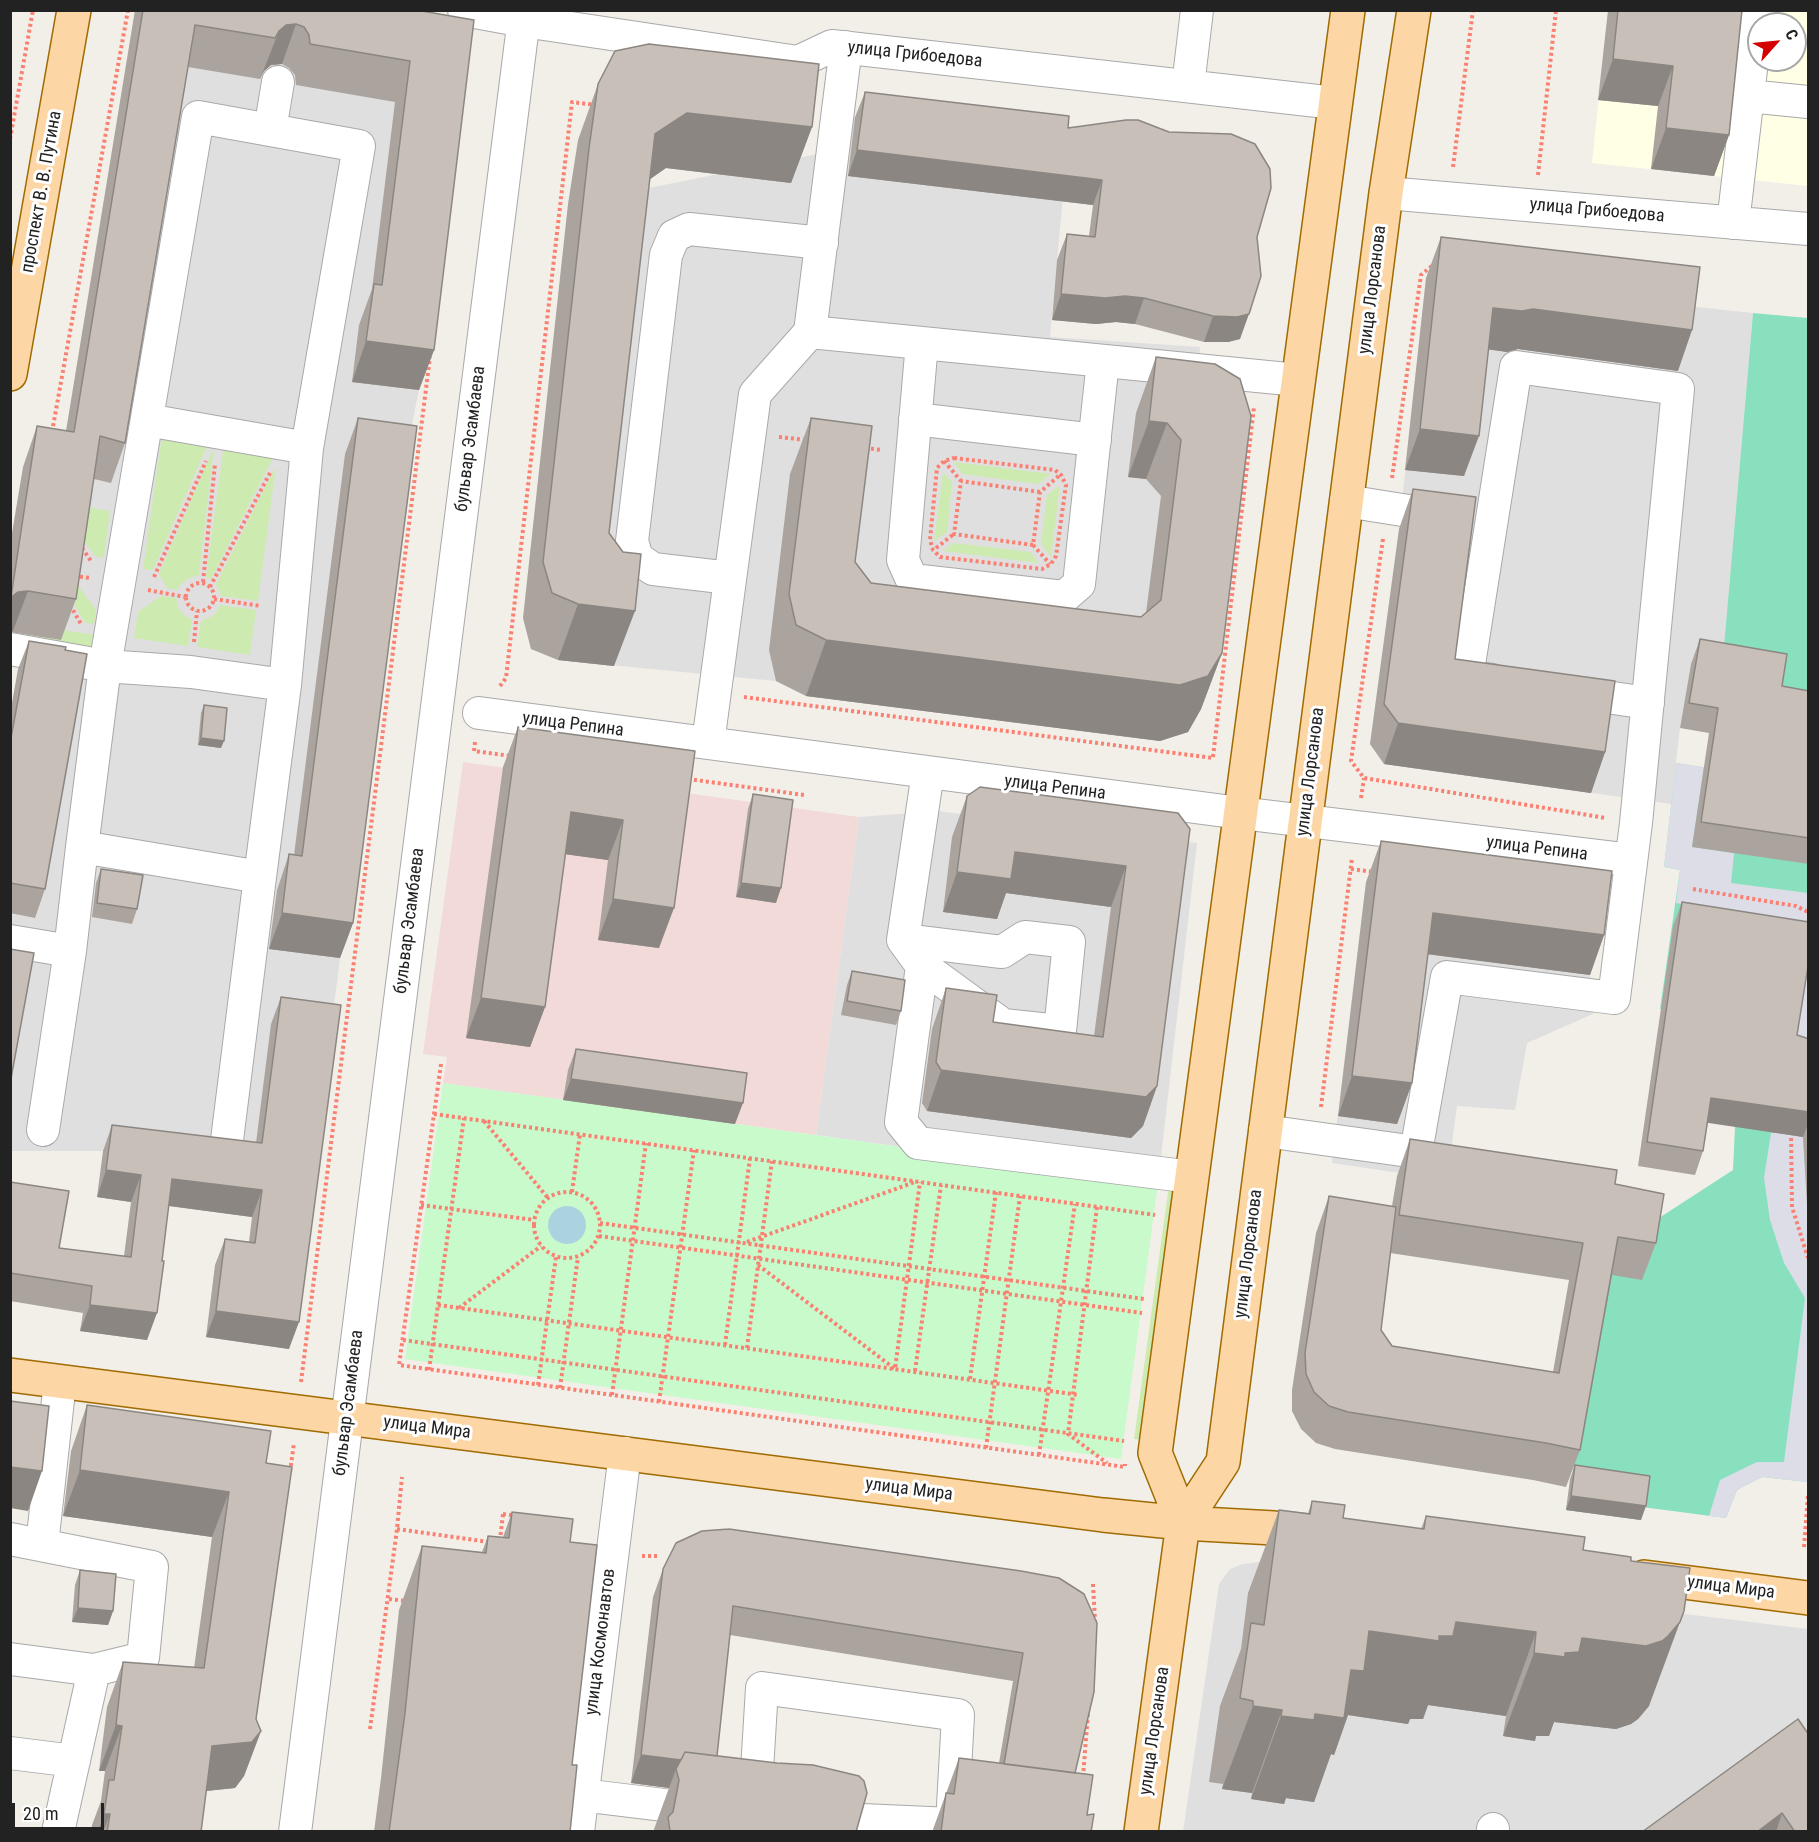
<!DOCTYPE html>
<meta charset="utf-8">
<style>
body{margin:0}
#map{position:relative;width:1819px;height:1842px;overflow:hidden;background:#f2efe9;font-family:"Roboto Condensed",sans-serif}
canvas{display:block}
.frame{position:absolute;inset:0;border:12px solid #222;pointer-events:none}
.north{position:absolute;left:1747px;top:12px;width:60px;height:60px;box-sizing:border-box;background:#fff;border:2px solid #a7a7a7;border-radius:50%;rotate:63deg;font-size:16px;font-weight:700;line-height:24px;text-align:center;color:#222}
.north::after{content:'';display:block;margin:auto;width:21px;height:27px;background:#d40000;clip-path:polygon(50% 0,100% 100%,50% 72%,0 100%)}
.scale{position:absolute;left:12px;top:1803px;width:92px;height:27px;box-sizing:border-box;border:3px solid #222;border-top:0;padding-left:8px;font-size:18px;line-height:21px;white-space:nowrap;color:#222;-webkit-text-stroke:4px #fff;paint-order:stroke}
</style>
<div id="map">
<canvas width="1819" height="1842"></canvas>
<div class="frame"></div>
<div class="north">С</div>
<div class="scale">20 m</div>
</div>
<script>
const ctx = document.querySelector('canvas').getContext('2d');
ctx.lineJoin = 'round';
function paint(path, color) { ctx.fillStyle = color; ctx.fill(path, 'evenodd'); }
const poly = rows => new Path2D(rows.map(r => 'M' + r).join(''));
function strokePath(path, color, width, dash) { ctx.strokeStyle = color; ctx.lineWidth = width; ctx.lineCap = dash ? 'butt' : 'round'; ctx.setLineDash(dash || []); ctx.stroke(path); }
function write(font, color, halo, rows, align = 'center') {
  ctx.font = font + ' "Roboto Condensed",sans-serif'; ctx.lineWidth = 6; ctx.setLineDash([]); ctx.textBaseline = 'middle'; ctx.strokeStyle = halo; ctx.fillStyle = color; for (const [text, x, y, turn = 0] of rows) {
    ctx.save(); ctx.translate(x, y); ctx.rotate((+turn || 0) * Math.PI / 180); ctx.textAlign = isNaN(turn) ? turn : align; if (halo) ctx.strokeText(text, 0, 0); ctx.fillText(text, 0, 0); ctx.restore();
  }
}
paint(poly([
 [135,11,161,11,459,61,419,390,404,462,307,1215,103,1151,11,1151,11,714,59,475],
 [852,117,1068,142,1050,337,1200,347,1194,420,1230,472,1201,709,1188,732,1160,741,806,696,776,681,558,660,531,649,523,618,569,204,848,148],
 [1426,278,1753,313,1722,669,1691,664,1680,728,1671,804,1384,764,1370,744,1399,529],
 [937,811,1197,843,1158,1183,816,1135,859,817],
 [1366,882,1597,911,1590,975,1593,1014,1527,1043,1515,1110,1457,1106,1447,1180,1332,1163],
 [1259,1562,1808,1629,1808,1824,1798,1831,1183,1832,1219,1584,1230,1569,1243,1564]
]), '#e0dfdf');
paint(poly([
 [463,762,859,817,816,1135,443,1083,447,1057,423,1054]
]), '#f2dad9');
paint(poly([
 [1608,11,1808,11,1808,186,1592,163],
 [1759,24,1795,24,1795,60,1759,60]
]), '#ffffe5');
paint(poly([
 [162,435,209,442,153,570,143,569],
 [224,444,276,452,211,579,206,577],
 [214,447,199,575,189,578,182,583,177,590,167,588,159,574],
 [954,462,1051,474,1038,484,962,474],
 [276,466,258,601,221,596,216,584],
 [943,472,952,482,947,532,934,541],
 [1060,485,1051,557,1041,544,1047,495],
 [55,502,110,511,104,558,95,556],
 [954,543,1030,552,1039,563,943,551],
 [59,579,74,580,96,610,94,624,85,623],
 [161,596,176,598,178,608,184,615,192,620,188,646,134,638,138,612],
 [221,605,256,610,250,655,197,647,201,621,213,616],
 [27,625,102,636,99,649,26,638],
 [1169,1185,1179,1186,1145,1440,1134,1439]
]), '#cdebb0');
paint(poly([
 [443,1083,1158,1183,1121,1459,405,1359]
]), '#c8facc');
paint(poly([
 [1753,313,1808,318,1808,712,1722,669],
 [1676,763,1808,783,1808,1482,1762,1477,1737,1490,1726,1518,1642,1507,1641,1520,1566,1510,1618,1211,1659,1218,1733,1170,1735,1127,1751,1023,1660,1009,1680,870,1664,867]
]), '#88e0be');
paint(poly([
 [1676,763,1704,767,1692,847,1734,853,1731,883,1808,893,1808,1109,1803,1136,1808,1209,1808,1482,1762,1477,1737,1490,1726,1518,1709,1516,1720,1480,1757,1462,1784,1462,1805,1298,1784,1263,1770,1220,1764,1178,1771,1133,1778,1133,1805,947,1721,910,1676,903,1680,870,1664,867]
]), '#dddde8');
paint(poly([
 '548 1225a19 19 0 1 1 38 0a19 19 0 1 1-38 0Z'
]), '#aad3df');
const minor = poly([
 [464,10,524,21,798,62,832,46,1335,103],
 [846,47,810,332,1298,380],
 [1188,86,1197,10],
 [1748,96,1808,102],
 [270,130,278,82],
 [1386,193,1808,229],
 [1733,223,1758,10],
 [922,343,903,560,912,580,1064,597,1079,584,1103,361],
 [915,419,1095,440],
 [1346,501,1446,517],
 [730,578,653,569,637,558,632,541,666,255,674,236,689,229,822,243],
 [10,649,105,666,198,117,359,146,307,448,147,420],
 [285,685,191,672,105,666,82,847,260,877,285,685,307,448],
 [1571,692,1648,703],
 [479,713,1240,813,1631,860],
 [708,743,755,394,810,332],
 [928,772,903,940,922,966,901,1122,918,1143,1192,1177],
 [903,940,1002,952,1025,937,1069,942,1060,1031,1003,1025,922,966],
 [10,941,70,951],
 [43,1130,70,951,82,847],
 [1265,1131,1416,1152,1447,977,1614,998,1636,823,1678,389,1516,367,1467,677,1492,680],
 [227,1140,260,877],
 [10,1539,152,1567,143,1658,94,1670,58,1832],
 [42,1545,60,1382],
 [10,1659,94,1670],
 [10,1753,74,1761],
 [582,1795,705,1810],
 [755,1803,762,1688,958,1715,952,1824,817,1818],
 [295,1832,525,10],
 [578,1832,625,1453],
 [1493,1832,1493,1829]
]);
const major = poly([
 [10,374,74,10],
 [10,1375,1103,1515,1183,1523,1274,1528,1316,1534],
 [1183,1523,1155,1453,1348,10],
 [1644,1577,1808,1598],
 [1141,1832,1183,1523,1223,1462,1386,193,1414,10]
]);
strokePath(minor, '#a9a9a9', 34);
strokePath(major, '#a06b00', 36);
strokePath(poly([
 [10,139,33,10],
 [1453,167,1473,10],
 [1538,175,1556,10],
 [52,432,128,10],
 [779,437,807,440],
 [865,448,882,450],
 [954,458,1055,470,1061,475,1066,485,1056,556,1051,564,1042,569,940,557,933,550,930,540,937,468,944,461,954,458],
 [944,461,961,481],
 [1392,478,1421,275,1433,265],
 [1040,492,961,481,954,534,1033,545,1040,492,1060,475],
 [1383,539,1351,761,1364,778,1606,818],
 [1033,545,1050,564],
 [82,548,91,561],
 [936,548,954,534],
 [74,576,91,578],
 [154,577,206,461],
 [203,582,215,464],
 '186 597a14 14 0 1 1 28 0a14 14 0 1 1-28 0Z',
 [210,587,271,471],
 [148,590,185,597],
 [214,599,261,606],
 [70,605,81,624],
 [194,642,197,611],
 [500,686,506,678,572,102,596,105],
 [744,697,1213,758],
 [475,742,474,751,511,756],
 [1213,757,1254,407],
 [688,779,804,795],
 [1361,798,1364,778],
 [1351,869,1374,872],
 [1693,889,1796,906,1808,912],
 [441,1064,399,1365,1125,1467,1125,1464],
 [1321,1107,1352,858],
 [434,1114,1155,1215],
 [484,1121,548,1198],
 [1791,1132,1792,1207,1808,1258],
 '534 1225a33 33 0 1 1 66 0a33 33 0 1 1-66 0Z',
 [572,1192,580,1134],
 [421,1205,534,1220],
 [1097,1207,1068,1434,1107,1463],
 [600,1223,1144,1299],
 [599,1236,1142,1313],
 [747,1242,915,1182],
 [758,1265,895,1369,920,1182],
 [438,1305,1079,1395],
 [459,1308,541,1246],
 [403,1340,1124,1441],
 [725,1345,750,1158],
 [747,1348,772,1161],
 [429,1370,464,1118],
 [915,1371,941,1185],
 [970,1379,996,1192],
 [301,1382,430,357],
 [538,1385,556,1257],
 [560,1388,578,1257],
 [612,1395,646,1143],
 [659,1402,694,1150],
 [986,1448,1020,1196],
 [1039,1455,1075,1204],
 [290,1472,294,1443],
 [503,1514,534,1518,528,1569,497,1565,503,1514],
 [397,1529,489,1542],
 [1804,1547,1808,1495],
 [642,1556,659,1556],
 [1093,1584,1095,1621],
 [389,1599,406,1601],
 [370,1729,397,1529,402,1477],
 [1083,1777,1088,1713]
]), '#fa8072', 4, [3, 3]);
strokePath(minor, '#fff', 32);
strokePath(major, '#fcd6a4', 33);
paint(poly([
 [135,10,416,10,434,350,419,390,352,382,359,325,372,289,395,102,296,85,295,75,289,68,282,64,271,65,264,71,260,79,188,67,125,443,111,483,94,479,76,599,61,640,10,632,10,545,23,467,37,426,66,431],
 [1608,10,1742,10,1729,135,1714,176,1651,169,1658,106,1598,100],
 [598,84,812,127,791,183,666,168,649,180,609,533,614,666,558,660,531,649,523,618,568,204,578,140],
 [865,92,1068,128,1257,237,1240,339,1228,342,1204,342,1135,324,1116,322,1096,324,1052,320,1057,260,1067,234,1089,236,1093,205,848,176,855,117],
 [1441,237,1678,371,1518,349,1507,352,1488,349,1464,476,1405,470,1426,278],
 [1156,357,1215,364,1222,653,1201,709,1188,732,1160,741,806,696,776,681,769,650,790,474,811,418,855,562,871,583,1141,617,1146,613,1161,496,1146,479,1128,477,1136,413],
 [358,418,353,923,340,958,269,949,277,890,289,854,294,855,345,454],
 [1413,489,1455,659,1605,752,1591,793,1384,764,1370,744,1399,529],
 [1700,639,1782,686,1809,691,1809,864,1692,847,1709,733,1680,728,1691,664],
 [29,641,45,889,35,918,10,913,10,714,18,669],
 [204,705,221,748,198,745,201,713],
 [518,727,695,751,659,948,598,940,608,860,565,854,545,1007,530,1047,466,1038,503,767],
 [753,794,776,903,736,897,748,809],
 [967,796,1178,813,1157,1086,1143,1126,1131,1138,927,1111,922,1103,932,1029,946,988,993,1022,1094,1036,1111,907,1006,893,997,919,943,912,952,837],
 [1381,841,1604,935,1590,975,1428,954,1412,1083,1397,1124,1338,1116,1366,882],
 [101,869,137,909,132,924,92,917,96,883],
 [1682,902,1797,1035,1809,1039,1809,1209,1807,1204,1803,1137,1708,1122,1703,1151,1695,1175,1638,1166,1673,926],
 [852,971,901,1011,896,1025,841,1015,847,985],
 [281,997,289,1349,206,1337,215,1265,225,1239,249,1242,252,1217,169,1206,147,1340,80,1331,83,1313,10,1301,10,1182,59,1248,124,1256,131,1202,97,1197,103,1151,112,1125,256,1143,271,1024],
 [576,1049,735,1124,563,1100,568,1070],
 [1410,1139,1615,1184,1656,1243,1642,1280,1612,1275,1580,1450,1566,1487,1533,1480,1335,1449,1316,1443,1301,1429,1292,1411,1292,1390,1316,1233,1329,1196,1392,1206,1397,1176],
 [1390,1253,1569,1280,1553,1372,1392,1346,1381,1330],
 [87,1405,266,1463,256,1719,261,1731,244,1776,235,1788,206,1791,201,1832,91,1832,92,1825,101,1801,105,1771,99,1771,107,1707,123,1662,194,1668,212,1537,63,1516,71,1451],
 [1575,1465,1641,1520,1566,1510,1570,1479],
 [1312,1501,1343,1518,1421,1529,1426,1516,1631,1561,1649,1706,1638,1719,1631,1724,1616,1729,1554,1722,1549,1736,1536,1736,1535,1741,1503,1736,1506,1716,1428,1705,1423,1719,1410,1719,1408,1724,1348,1715,1334,1755,1331,1754,1314,1802,1286,1798,1284,1804,1251,1799,1252,1793,1222,1789,1223,1784,1209,1782,1220,1706,1241,1649,1248,1593,1279,1510,1308,1513],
 [512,1512,570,1542,572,1765,570,1832,374,1832,381,1778,399,1610,422,1546,482,1552,488,1536,503,1537],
 [663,1569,1021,1571,1091,1832,932,1832,959,1758,999,1763,1013,1681,730,1635,717,1756,856,1832,653,1832,669,1788,631,1783,653,1597],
 [80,1570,113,1611,108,1625,72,1622,75,1585],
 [1809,1735,1809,1832,1642,1832]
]), '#aba49e');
paint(poly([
 [296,24,282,64,271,65,264,71,260,79,279,31,286,25],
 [1613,59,1673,66,1658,106,1598,100],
 [687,113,812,127,791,183,666,168,634,190,655,134],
 [1666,128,1729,135,1714,176,1651,169],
 [857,150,1102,180,1093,205,848,176],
 [1061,294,1125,296,1144,298,1135,324,1116,322,1096,324,1052,320],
 [1493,308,1533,309,1692,330,1678,371,1518,349,1507,352,1478,348],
 [1249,314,1240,339,1228,342,1204,342,1213,316],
 [366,341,434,350,419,390,352,382],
 [1149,421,1167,423,1146,479,1128,477],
 [1420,429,1479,436,1464,476,1405,470],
 [28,591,13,631,10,632,11,597,18,592],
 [578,604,635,611,614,666,558,660],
 [826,640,1222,653,1201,709,1188,732,1160,741,806,696],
 [1398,723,1605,752,1591,793,1384,764],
 [201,738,224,741,221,748,198,745],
 [571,812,623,820,608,860,556,853],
 [1015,852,1126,866,1111,907,1006,893,997,919,943,912,957,872],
 [741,883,781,888,776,903,736,897],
 [613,899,674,908,659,948,598,940],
 [282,913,353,923,340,958,269,949],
 [1433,913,1604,935,1590,975,1418,953],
 [481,998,545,1007,530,1047,466,1038],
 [941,1070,1157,1086,1143,1126,1131,1138,927,1111],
 [1352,1076,1412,1083,1397,1124,1338,1116],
 [571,1079,743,1103,735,1124,563,1100],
 [1711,1098,1809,1112,1809,1121,1803,1137,1702,1122],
 [106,1170,141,1175,131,1202,97,1197],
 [172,1179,262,1190,252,1217,162,1205],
 [90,1305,157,1313,147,1340,80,1331],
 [216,1311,299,1322,289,1349,206,1337],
 [10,1467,42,1471,28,1511,10,1508],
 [80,1470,229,1492,212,1537,63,1516],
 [1571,1496,1646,1506,1641,1520,1566,1510],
 [78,1608,113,1611,108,1625,72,1622],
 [1456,1622,1536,1632,1506,1716,1428,1705,1423,1719,1410,1719,1408,1724,1348,1715,1334,1755,1331,1754,1314,1802,1286,1798,1284,1804,1251,1799,1281,1716,1315,1714,1351,1670,1369,1631,1439,1636],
 [1680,1622,1649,1706,1638,1719,1631,1724,1616,1729,1554,1722,1549,1736,1536,1736,1535,1741,1503,1736,1534,1653,1582,1638],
 [1253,1706,1282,1710,1252,1793,1222,1789],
 [116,1725,122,1726,105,1771,99,1771],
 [261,1731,244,1776,235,1788,196,1792,212,1746],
 [641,1755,716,1764,676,1769,669,1788,631,1783],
 [1782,1813,1776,1832,1757,1832],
 [104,1814,110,1814,103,1832,98,1832]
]), '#8b8681');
const building = poly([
 [143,10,416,10,474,20,434,350,366,341,374,284,382,285,410,61,310,44,309,35,304,27,296,24,286,25,279,31,275,38,195,25,125,443,100,436,76,599,28,591,18,592,11,597,37,426,74,432,143,10],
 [1618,10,1742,10,1729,135,1666,128,1673,66,1613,59,1618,10],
 [649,44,819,64,812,127,687,113,655,134,609,533,623,552,641,554,635,611,578,604,552,593,543,562,589,148,598,84,615,51,649,44],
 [865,92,1069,116,1068,128,1126,120,1138,120,1169,132,1231,134,1255,144,1270,169,1271,188,1257,237,1261,276,1249,314,1237,317,1213,316,1144,298,1125,296,1105,298,1061,294,1067,234,1095,237,1102,180,857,150,865,92],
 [1441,237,1700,267,1692,330,1533,309,1522,311,1493,308,1479,436,1420,429,1441,237],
 [1156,357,1215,364,1240,379,1251,416,1222,653,1208,676,1180,685,826,640,796,625,789,594,811,418,872,426,855,562,871,583,1141,617,1161,600,1181,440,1167,423,1149,421,1156,357],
 [358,418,417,426,353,923,282,913,289,854,302,856,358,418],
 [1413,489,1476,497,1455,659,1615,681,1605,752,1398,723,1384,704,1413,489],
 [1700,639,1787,654,1782,686,1809,691,1809,838,1701,822,1718,708,1689,703,1700,639],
 [29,641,66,647,65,650,87,654,45,889,10,883,10,743,29,641],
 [204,705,227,708,224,741,201,738,204,705],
 [518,727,695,751,674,908,613,899,623,820,571,812,545,1007,481,998,518,727],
 [980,787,1178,813,1190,829,1157,1086,1146,1097,941,1070,936,1062,946,988,997,995,993,1022,1103,1037,1126,866,1015,852,1011,879,957,872,967,796,980,787],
 [753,794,793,800,781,888,741,883,753,794],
 [1381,841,1612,871,1604,935,1433,913,1412,1083,1352,1076,1381,841],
 [101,869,143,875,137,909,97,903,101,869],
 [1682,902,1809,922,1809,960,1797,1035,1809,1039,1809,1112,1711,1098,1703,1151,1647,1142,1682,902],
 [10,949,34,953,10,1084,10,949],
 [852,971,905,980,901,1011,847,1001,852,971],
 [281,997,341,1005,299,1322,216,1311,225,1239,255,1243,262,1190,172,1179,162,1261,164,1261,157,1313,90,1305,92,1286,10,1273,10,1182,69,1191,59,1248,131,1257,141,1175,106,1170,112,1125,262,1143,281,997],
 [576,1049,747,1073,743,1103,571,1079,576,1049],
 [1410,1139,1617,1170,1615,1184,1664,1194,1656,1243,1618,1237,1580,1450,1546,1443,1348,1412,1329,1406,1314,1392,1306,1374,1305,1353,1329,1196,1396,1207,1381,1330,1392,1346,1559,1373,1583,1243,1399,1215,1410,1139],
 [10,1401,49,1406,42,1471,10,1467,10,1401],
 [87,1405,271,1431,266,1463,292,1467,256,1719,261,1731,252,1742,212,1746,201,1832,107,1832,110,1814,104,1814,109,1780,114,1780,122,1726,116,1725,123,1662,204,1668,229,1492,80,1470,87,1405],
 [1575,1465,1650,1476,1646,1506,1571,1496,1575,1465],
 [1312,1501,1345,1505,1343,1518,1424,1529,1426,1516,1585,1537,1583,1550,1631,1557,1631,1561,1690,1568,1684,1611,1680,1622,1668,1636,1662,1641,1646,1646,1582,1638,1579,1652,1565,1653,1565,1657,1534,1653,1536,1632,1456,1622,1453,1636,1439,1636,1439,1641,1369,1631,1364,1671,1351,1670,1344,1718,1315,1714,1314,1720,1281,1716,1282,1710,1253,1706,1253,1701,1240,1698,1251,1623,1264,1625,1279,1510,1310,1514,1312,1501],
 [512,1512,573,1519,570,1542,597,1545,572,1765,577,1765,570,1832,389,1832,405,1713,422,1546,486,1553,488,1536,509,1538,512,1512],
 [729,1529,1021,1571,1059,1578,1084,1594,1097,1623,1094,1692,1075,1773,1004,1764,1023,1653,733,1606,717,1756,685,1752,681,1760,641,1755,663,1569,676,1543,702,1531,729,1529],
 [80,1570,116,1574,113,1611,78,1608,80,1570],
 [1798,1719,1809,1735,1809,1832,1795,1832,1782,1813,1757,1832,1642,1832,1798,1719],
 [685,1752,777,1763,813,1765,859,1776,864,1781,867,1793,856,1832,670,1831,668,1817,673,1812,679,1780,676,1769,685,1752],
 [959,1758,1093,1775,1087,1815,1094,1814,1091,1832,941,1832,946,1793,954,1794,959,1758]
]);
paint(building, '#c7bfb8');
strokePath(building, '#8b8681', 1.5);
write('18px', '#222', '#fff', [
 ["улица Грибоедова",915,55,6],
 ["проспект В. В. Путина",42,192,-80],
 ["улица Грибоедова",1597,211,5],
 ["улица Лорсанова",1373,290,-83],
 ["бульвар Эсамбаева",471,439,-83],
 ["улица Репина",573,725,7],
 ["улица Лорсанова",1311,772,-83],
 ["улица Репина",1055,788,7],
 ["улица Репина",1537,849,7],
 ["бульвар Эсамбаева",410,921,-83],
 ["улица Лорсанова",1249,1254,-83],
 ["бульвар Эсамбаева",349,1403,-83],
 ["улица Мира",427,1428,7],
 ["улица Мира",909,1490,7],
 ["улица Мира",1731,1588,7],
 ["улица Космонавтов",601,1642,-83],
 ["улица Лорсанова",1155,1731,-82]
]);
</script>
